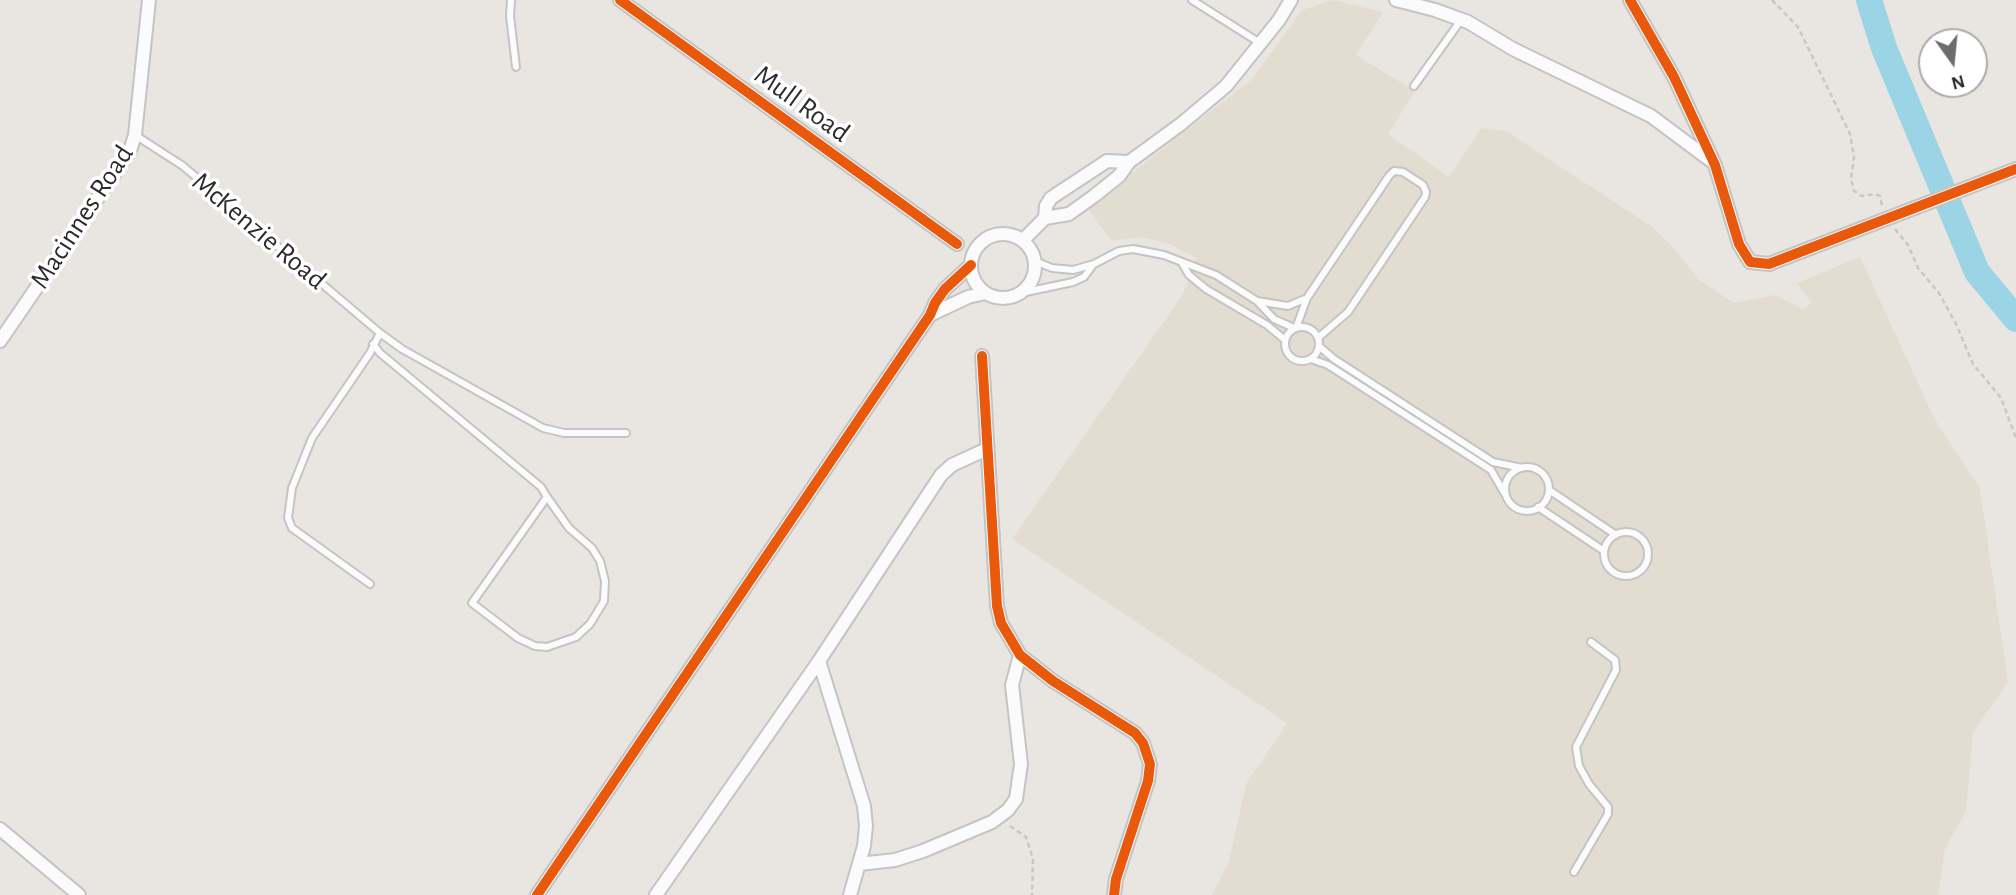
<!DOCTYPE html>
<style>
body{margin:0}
#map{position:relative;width:2016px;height:895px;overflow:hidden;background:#e9e6e2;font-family:"Alegreya Sans",sans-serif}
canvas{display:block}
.north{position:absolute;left:1918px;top:28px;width:70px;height:70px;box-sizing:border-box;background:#fff;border:2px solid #ababab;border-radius:50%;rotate:165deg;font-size:19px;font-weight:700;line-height:28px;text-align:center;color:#2c2c2c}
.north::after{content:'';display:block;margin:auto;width:24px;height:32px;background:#6e6d6c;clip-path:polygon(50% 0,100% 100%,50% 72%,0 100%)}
</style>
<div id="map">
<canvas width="2016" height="895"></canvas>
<div class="north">N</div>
</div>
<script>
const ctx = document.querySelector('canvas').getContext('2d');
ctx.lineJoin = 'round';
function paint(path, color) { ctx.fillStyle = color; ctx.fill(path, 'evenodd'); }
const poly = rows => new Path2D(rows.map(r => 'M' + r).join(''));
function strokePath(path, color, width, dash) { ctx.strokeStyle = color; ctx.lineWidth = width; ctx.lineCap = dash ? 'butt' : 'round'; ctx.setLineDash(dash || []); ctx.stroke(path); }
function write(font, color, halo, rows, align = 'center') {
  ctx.font = font + ' "Alegreya Sans",sans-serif'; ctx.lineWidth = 7; ctx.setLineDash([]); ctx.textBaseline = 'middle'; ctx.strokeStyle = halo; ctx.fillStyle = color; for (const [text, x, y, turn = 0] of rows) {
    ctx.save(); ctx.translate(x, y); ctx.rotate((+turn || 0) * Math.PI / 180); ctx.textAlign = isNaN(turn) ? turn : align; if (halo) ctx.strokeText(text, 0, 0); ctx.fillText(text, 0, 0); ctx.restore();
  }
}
paint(poly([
 [1332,0,1383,12,1356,55,1415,91,1388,134,1449,177,1481,128,1506,131,1651,226,1672,246,1699,280,1734,303,1775,295,1803,309,1811,303,1797,283,1860,257,1934,418,1980,488,2008,682,1973,733,1966,811,1945,849,1938,895,1212,895,1229,861,1246,784,1287,723,1012,539,1183,294,1196,258,1168,243,1139,237,1112,241,1087,208,1252,79,1302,10]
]), '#e3ddd1');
strokePath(poly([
 [1869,0,1884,48,1977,272,2016,319]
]), '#9bd4e5', 26);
const lane = poly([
 [511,0,510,16,516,67],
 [1192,0,1260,43],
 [1414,86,1461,20],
 [135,135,183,166,380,333,402,349,543,428,564,433,626,433],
 [1035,261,1052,268,1073,270,1094,264,1119,251,1133,249,1164,255,1216,275,1257,301,1274,319,1294,328],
 [1182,263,1189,275,1206,289,1267,325,1285,340],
 [1021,293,1073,282,1084,277,1093,265],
 [1257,301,1288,306,1307,298,1389,176,1394,171,1403,172,1423,185,1426,192,1425,197,1348,312,1319,337],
 '1285 344a17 17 0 1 1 34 0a17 17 0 1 1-34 0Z',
 [1296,328,1307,298],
 [373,344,380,353,541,487,547,497,569,528,592,548,600,561,605,581,604,601,590,624,576,637,547,647,535,646,518,638,472,603,547,497],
 [1320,347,1334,359,1493,462,1522,468],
 [1311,359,1328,365,1491,470,1505,494],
 '1505 489a22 22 0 1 1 44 0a22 22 0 1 1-44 0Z',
 [1549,490,1616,535],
 [1538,507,1604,551],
 '1604 554a22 22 0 1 1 44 0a22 22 0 1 1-44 0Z',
 [370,584,292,528,288,518,292,488,312,438,370,353,380,333],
 [1574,872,1608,814,1608,807,1589,784,1579,766,1576,747,1616,670,1615,660,1591,642]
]);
const street = poly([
 [620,0,957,244],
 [1396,0,1435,10,1468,22,1513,49,1651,116,1710,160],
 [1630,0,1674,77,1715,165,1739,244,1750,262,1769,264,2016,169],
 [1045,218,1069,214,1094,196,1119,176,1129,162,1181,124,1226,86,1279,20,1291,0],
 '971 266a32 32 0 1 1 64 0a32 32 0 1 1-64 0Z',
 [1023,240,1045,218,1046,206,1051,198,1107,161,1129,162],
 [930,315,968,297,985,293],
 [0,341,130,151,135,135,149,0],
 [982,356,997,606,1001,623,1020,655,1053,681,1135,733,1143,743,1150,764,1148,781,1116,879,1114,895],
 [819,661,864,806,866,826,864,846,850,895],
 [0,829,79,895],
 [859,864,895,860,923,851,992,822,1008,810,1016,799,1021,764,1012,685,1020,655],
 [537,895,862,415,930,315,935,303,945,289,971,265],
 [656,895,819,661,941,475,952,465,987,449]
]);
strokePath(lane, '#c5c4c4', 10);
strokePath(street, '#c5c4c4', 16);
strokePath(poly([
 [1772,0,1798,27,1850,134,1854,157,1851,179,1854,191,1862,196,1875,194,1880,196,1882,206],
 [1895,229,1908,245,1918,268,1939,293,1956,324,1973,364,2001,398,2016,438],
 [1010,826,1026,837,1033,859,1032,895]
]), '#c7c7c6', 2.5, [5, 3.5]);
strokePath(lane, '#fcfbfb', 6);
strokePath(street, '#fcfbfb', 12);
strokePath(poly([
 [620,0,957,244],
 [1630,0,1674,77,1715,165,1739,244,1750,262,1769,264,2016,169],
 [982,356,997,606,1001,623,1020,655,1053,681,1135,733,1143,743,1150,764,1148,781,1116,879,1114,895],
 [537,895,862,415,930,315,935,303,945,289,971,265]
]), '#e8590c', 10);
write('28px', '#2c2c2c', '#fff', [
 ["Mull Road",802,104,36],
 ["Macinnes Road",82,217,-57],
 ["McKenzie Road",259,231,40]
]);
</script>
